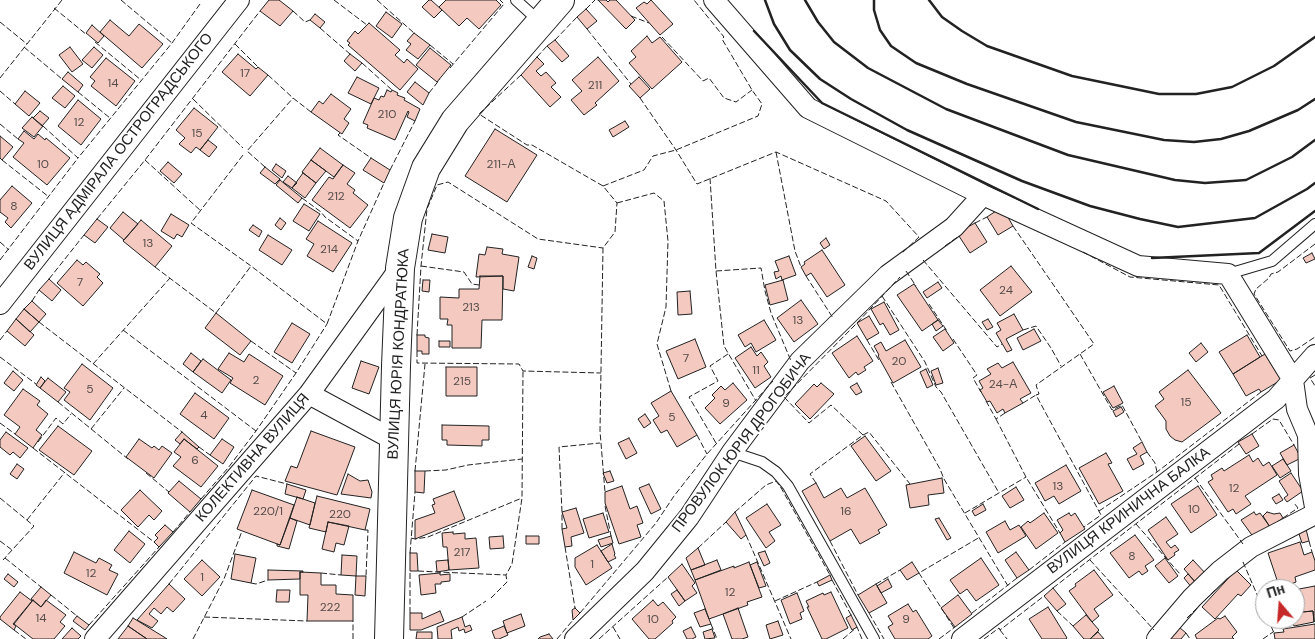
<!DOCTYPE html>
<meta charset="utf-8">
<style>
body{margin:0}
#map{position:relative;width:1315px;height:639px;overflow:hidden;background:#fff;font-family:"DM Sans",sans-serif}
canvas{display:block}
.north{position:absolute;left:1255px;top:579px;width:50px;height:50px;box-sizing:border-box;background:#fff;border:1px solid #a7a7a7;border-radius:50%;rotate:342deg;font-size:14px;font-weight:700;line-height:20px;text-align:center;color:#222}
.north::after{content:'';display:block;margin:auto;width:18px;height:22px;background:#c62828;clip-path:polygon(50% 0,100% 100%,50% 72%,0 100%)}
</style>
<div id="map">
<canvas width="1315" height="639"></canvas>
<div class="north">Пн</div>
</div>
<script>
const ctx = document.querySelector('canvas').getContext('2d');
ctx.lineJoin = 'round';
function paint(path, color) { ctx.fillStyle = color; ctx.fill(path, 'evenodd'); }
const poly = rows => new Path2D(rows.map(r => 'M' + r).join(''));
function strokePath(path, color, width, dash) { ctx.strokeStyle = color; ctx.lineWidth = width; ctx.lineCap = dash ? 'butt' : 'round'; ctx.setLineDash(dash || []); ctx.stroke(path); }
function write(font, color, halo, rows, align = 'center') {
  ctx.font = font + ' "DM Sans",sans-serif'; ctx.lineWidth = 4; ctx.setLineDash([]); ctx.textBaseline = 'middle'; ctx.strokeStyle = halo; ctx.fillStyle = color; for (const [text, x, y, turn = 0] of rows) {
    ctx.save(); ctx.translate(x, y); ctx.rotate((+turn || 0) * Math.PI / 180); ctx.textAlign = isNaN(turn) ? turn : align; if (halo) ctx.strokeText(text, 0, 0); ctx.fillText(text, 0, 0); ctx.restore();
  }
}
const building = poly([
 [269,0,279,0,293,11,280,26,260,11,269,0],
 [429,0,431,0,442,10,434,18,422,7,429,0],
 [446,0,496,0,501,5,479,29,467,18,459,26,439,7,446,0],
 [598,0,606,0,608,2,610,0,616,0,635,20,626,29,598,0],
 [651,0,673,24,660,35,636,8,644,2,647,4,651,0],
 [586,9,597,21,587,29,577,17,586,9],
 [386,12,402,24,392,38,376,26,386,12],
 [315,14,325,22,320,28,310,20,315,14],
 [110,20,129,36,139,24,163,44,142,68,100,32,110,20],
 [369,23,400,50,395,55,404,63,407,59,418,69,400,90,348,45,350,43,347,41,355,31,358,34,369,23],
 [92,25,104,36,98,43,86,33,92,25],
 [414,33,430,45,418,59,406,50,411,44,407,41,414,33],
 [647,36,652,43,660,37,682,62,652,89,629,63,636,57,631,51,647,36],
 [555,40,569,56,562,62,547,46,555,40],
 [70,47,83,64,72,72,59,55,70,47],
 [94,47,103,55,92,68,82,60,94,47],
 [430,48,451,65,437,82,416,65,430,48],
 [238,54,256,69,258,67,268,75,250,96,222,72,238,54],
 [350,54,362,63,355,71,344,61,350,54],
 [537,57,544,64,536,71,541,76,546,72,556,83,551,87,561,97,550,107,521,75,537,57],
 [598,57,619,81,595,103,597,105,584,115,571,100,582,91,572,80,598,57],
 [106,58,135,81,116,106,91,86,95,81,90,77,106,58],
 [68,72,83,85,78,92,62,79,68,72],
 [357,77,379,88,371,104,348,93,357,77],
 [639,77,650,89,640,98,629,86,639,77],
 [415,82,429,93,423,105,407,92,415,82],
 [63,86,75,96,65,108,52,98,63,86],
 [387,90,391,92,392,90,398,93,397,95,405,98,404,100,420,109,415,121,407,117,409,112,408,111,395,140,367,128,368,125,363,123,374,98,379,100,381,96,384,97,387,90],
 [25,91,40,103,29,116,15,104,25,91],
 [331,94,351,109,344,119,349,123,342,134,311,112,319,101,323,104,331,94],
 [78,100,101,119,81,145,58,126,78,100],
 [194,108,218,127,200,150,196,147,191,153,179,144,185,138,176,130,194,108],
 [40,111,49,118,42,126,33,118,40,111],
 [32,117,43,126,34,137,22,128,32,117],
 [625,121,629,127,613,137,609,130,625,121],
 [495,129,537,155,507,202,465,176,495,129],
 [24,131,34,139,38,134,45,140,46,138,70,158,47,185,13,157,24,143,18,139,24,131],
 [0,136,13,147,2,160,0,158,0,136],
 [208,140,217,147,209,157,200,150,208,140],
 [320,148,343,165,334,177,311,160,320,148],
 [371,158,390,170,384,183,363,170,371,158],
 [311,160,326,171,316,183,302,172,311,160],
 [168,162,182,174,174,183,160,171,168,162],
 [276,164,286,171,282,178,272,170,276,164],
 [343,165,355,173,347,184,355,190,353,193,368,205,350,228,312,200,329,177,333,179,343,165],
 [265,167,280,179,275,184,260,173,265,167],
 [303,173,316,183,305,198,292,188,303,173],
 [288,176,297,183,292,188,283,182,288,176],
 [280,180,302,198,298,203,276,185,280,180],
 [12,186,32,203,11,228,5,222,8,218,0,212,0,200,12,186],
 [304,204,320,214,309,231,293,221,304,204],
 [1002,207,1013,226,998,235,987,217,1002,207],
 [123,212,138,224,124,240,110,228,123,212],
 [171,214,189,225,182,237,177,234,174,239,161,231,171,214],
 [280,218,286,223,281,230,275,225,280,218],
 [97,219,108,227,95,243,84,235,97,219],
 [141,220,172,246,155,267,123,241,141,220],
 [318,221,352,243,333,272,307,256,314,244,306,239,318,221],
 [975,223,987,242,970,253,957,233,975,223],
 [253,225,262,231,259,237,249,230,253,225],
 [432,234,448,237,445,253,428,250,432,234],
 [268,235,292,250,282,265,259,250,268,235],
 [826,238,830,245,824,249,820,243,826,238],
 [487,247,503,249,502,254,519,257,514,291,503,289,503,276,476,277,479,254,485,255,487,247],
 [822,250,845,285,827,297,811,273,806,276,801,267,805,264,804,262,822,250],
 [1312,253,1315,259,1306,263,1303,258,1312,253],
 [532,256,537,258,534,269,528,267,532,256],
 [789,256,796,275,782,280,781,276,776,279,774,272,779,271,775,261,789,256],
 [77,260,83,265,86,262,100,274,97,277,103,283,83,306,57,283,77,260],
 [1011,266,1032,292,1000,316,980,290,1011,266],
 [480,276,503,276,502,320,482,320,481,348,452,348,452,325,447,325,448,319,440,319,440,297,459,298,459,289,479,289,480,276],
 [49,279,61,290,52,301,39,290,49,279],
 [423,280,430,280,429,292,422,291,423,280],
 [783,280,788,300,770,305,765,285,783,280],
 [938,282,942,288,927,298,923,292,938,282],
 [914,284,938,320,922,331,897,295,914,284],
 [690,291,692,314,678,315,677,292,690,291],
 [801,300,818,324,794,342,777,318,801,300],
 [32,301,46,314,39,322,24,309,32,301],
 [884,302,899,330,890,335,883,323,880,325,871,309,884,302],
 [24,309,39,322,30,332,16,319,24,309],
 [216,313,251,341,240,355,205,328,216,313],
 [1014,314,1023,330,1006,339,1012,350,1007,352,996,333,1001,330,997,323,1014,314],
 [869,316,879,333,867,340,857,323,869,316],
 [16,319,34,335,25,346,7,331,16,319],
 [988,319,993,327,987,330,982,322,988,319],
 [764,320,776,340,756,352,751,343,745,347,738,335,764,320],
 [938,320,943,326,936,331,932,324,938,320],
 [292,323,310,334,292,363,274,352,292,323],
 [945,329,954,343,943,351,933,337,945,329],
 [1034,329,1041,341,1023,350,1017,338,1034,329],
 [417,335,425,335,425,337,429,338,429,354,422,354,422,351,417,351,417,335],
 [1247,335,1260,357,1233,374,1219,352,1247,335],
 [857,336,873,361,864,367,866,370,858,375,856,372,849,378,832,353,857,336],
 [695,339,706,367,678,379,666,351,695,339],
 [905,340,921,367,893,383,878,356,879,355,874,346,881,342,886,351,905,340],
 [439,341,450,341,450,347,439,347,439,341],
 [1201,343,1208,352,1196,362,1189,353,1201,343],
 [751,347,757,356,761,352,768,362,764,366,771,377,755,388,735,358,751,347],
 [191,353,201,361,193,372,183,364,191,353],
 [229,353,244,362,249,354,283,376,265,405,230,383,233,378,218,369,229,353],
 [1265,354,1281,380,1261,392,1259,389,1246,396,1233,374,1265,354],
 [203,359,231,380,222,393,193,372,203,359],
 [361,361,379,367,369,394,352,388,361,361],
 [1013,362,1031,393,1020,399,1023,403,1005,413,1003,409,997,413,990,401,987,402,980,390,983,388,979,381,991,374,987,369,998,363,1002,368,1013,362],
 [82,364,113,388,90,420,64,400,70,392,64,388,82,364],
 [446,367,477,367,477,396,446,396,446,367],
 [938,368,943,383,936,385,931,371,938,368],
 [926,369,933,385,927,388,920,372,926,369],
 [1188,370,1221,413,1182,442,1175,440,1170,436,1166,429,1166,421,1155,406,1164,399,1159,392,1188,370],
 [13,371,23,380,14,391,4,383,13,371],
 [41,377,45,381,40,388,36,385,41,377],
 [48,378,66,392,58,402,40,388,48,378],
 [733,383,747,400,720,424,705,408,715,398,712,395,721,386,725,390,733,383],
 [821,383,834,394,810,419,795,404,814,384,817,387,821,383],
 [857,383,862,392,856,395,850,387,857,383],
 [1114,386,1123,403,1113,408,1103,392,1114,386],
 [23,389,40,401,37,405,48,414,36,430,42,435,33,448,15,434,20,427,4,415,23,389],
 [671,391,697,435,677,447,667,430,661,433,653,420,659,416,651,403,671,391],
 [195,393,229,418,214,439,180,414,195,393],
 [1121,407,1124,412,1116,417,1113,411,1121,407],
 [645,414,651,423,644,428,638,419,645,414],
 [442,425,489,426,489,440,482,440,482,446,447,445,447,440,442,440,442,425],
 [58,426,92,451,74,475,39,450,58,426],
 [311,431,355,447,337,495,285,481,291,466,297,468,311,431],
 [6,432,28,448,20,458,13,452,10,455,0,447,0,440,6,432],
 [182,432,199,447,197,449,184,439,180,444,175,440,182,432],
 [1252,434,1259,446,1246,454,1238,442,1252,434],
 [865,436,891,471,876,481,851,446,865,436],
 [629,438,637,453,626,459,618,443,629,438],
 [139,439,152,448,154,446,159,450,162,446,172,453,154,478,126,457,139,439],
 [184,439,218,466,201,487,173,466,181,457,174,452,184,439],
 [222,439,234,447,223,464,210,455,222,439],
 [1142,442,1147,452,1140,456,1144,464,1133,470,1127,459,1137,454,1133,448,1142,442],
 [1294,445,1301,458,1287,465,1280,453,1294,445],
 [1106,453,1112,463,1108,464,1123,491,1099,504,1079,468,1106,453],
 [1249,455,1253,462,1258,458,1263,466,1269,462,1277,475,1245,496,1251,504,1236,514,1233,509,1228,512,1208,482,1213,479,1211,475,1222,468,1224,471,1249,455],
 [1283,459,1291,471,1280,478,1272,466,1283,459],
 [17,464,24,469,17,479,10,474,17,464],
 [1066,465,1081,491,1059,504,1054,496,1045,501,1035,483,1066,465],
 [415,471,425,471,424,493,415,492,415,471],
 [610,471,614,481,607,483,603,473,610,471],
 [1291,473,1303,491,1287,502,1284,498,1288,495,1279,481,1291,473],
 [348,474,360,481,368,480,372,492,371,498,341,494,348,474],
 [942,478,944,493,928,495,929,505,910,508,906,485,942,478],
 [179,481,201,499,190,512,168,493,179,481],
 [816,483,824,498,841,488,847,498,865,488,887,525,878,530,880,533,860,544,851,529,830,541,802,491,816,483],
 [287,484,306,490,303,499,285,494,287,484],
 [649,484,661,509,651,514,639,488,649,484],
 [622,486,630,509,637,506,643,523,637,525,641,537,619,544,605,503,605,492,622,486],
 [1198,486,1217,515,1191,533,1171,504,1198,486],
 [1016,487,1024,500,1010,508,1002,496,1016,487],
 [140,490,162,511,154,520,149,515,138,527,121,510,140,490],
 [252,490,294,505,280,545,237,529,252,490],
 [454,491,465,519,415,539,415,520,435,513,432,505,435,504,433,499,454,491],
 [1279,494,1283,500,1276,504,1272,498,1279,494],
 [317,496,370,509,365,530,328,522,326,532,309,528,317,496],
 [297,497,315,503,310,525,290,518,297,497],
 [767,504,781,525,769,532,775,541,766,548,746,518,767,504],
 [983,504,986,510,975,516,972,511,983,504],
 [576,508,584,533,571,537,572,546,565,547,562,529,567,528,562,512,576,508],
 [735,512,746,535,741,539,726,522,735,512],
 [1254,512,1256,515,1260,513,1270,527,1254,538,1241,520,1254,512],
 [1267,512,1274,514,1280,513,1283,518,1270,527,1263,516,1267,512],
 [603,513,609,532,589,538,583,519,603,513],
 [1044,513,1058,533,1036,549,1021,527,1028,521,1030,523,1044,513],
 [1069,513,1071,516,1075,513,1085,529,1065,542,1060,533,1063,530,1057,520,1069,513],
 [1166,517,1178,534,1166,542,1171,548,1175,545,1179,550,1174,553,1175,555,1168,560,1148,530,1166,517],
 [290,518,297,521,289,549,277,546,277,544,280,545,290,518],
 [939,518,951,538,947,540,935,519,939,518],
 [1005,521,1010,530,1019,525,1026,536,998,553,986,532,1005,521],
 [328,522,349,526,344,545,336,543,334,552,322,549,328,522],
 [165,525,173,532,159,547,154,542,158,538,155,535,165,525],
 [1306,529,1309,541,1302,543,1298,531,1306,529],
 [129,531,145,544,130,563,114,550,129,531],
 [453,532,453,534,465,533,465,539,476,538,479,568,449,570,447,547,443,547,442,533,453,532],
 [1135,535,1154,560,1145,566,1148,571,1142,575,1139,571,1129,578,1110,553,1135,535],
 [503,536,504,548,490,549,489,537,503,536],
 [526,536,539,536,539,544,526,544,526,536],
 [611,536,613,543,601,547,598,540,611,536],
 [1300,542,1304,555,1312,552,1315,561,1315,570,1295,577,1296,582,1284,587,1282,582,1278,583,1268,553,1300,542],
 [612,544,615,554,614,555,616,558,608,562,601,551,612,544],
 [597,545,612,568,586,585,575,567,575,558,597,545],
 [698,548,705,565,691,570,686,558,698,548],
 [765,551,770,563,764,566,758,553,765,551],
 [74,552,96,563,99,558,112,565,109,570,118,574,107,595,64,573,74,552],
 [1016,552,1029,570,1017,578,1005,560,1016,552],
 [410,553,417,553,418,571,410,571,410,553],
 [235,554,256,558,251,583,231,579,235,554],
 [342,555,357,556,356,576,341,575,342,555],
 [981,558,999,585,976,601,967,589,960,594,950,580,981,558],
 [1165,558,1178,576,1169,583,1155,566,1165,558],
 [202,560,220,577,202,596,184,579,202,560],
 [448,560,449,570,437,572,436,561,448,560],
 [717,560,721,570,695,580,691,570,717,560],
 [1193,560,1207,575,1197,584,1184,569,1193,560],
 [749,562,762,597,747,602,748,605,709,619,695,580,734,566,734,568,749,562],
 [757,562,766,586,759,588,750,565,757,562],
 [912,562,919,573,907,580,900,570,912,562],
 [682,564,695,583,692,586,697,593,685,601,668,577,682,564],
 [268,570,303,571,303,572,300,572,300,579,268,580,268,570],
 [1094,570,1113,595,1094,609,1099,616,1092,622,1069,591,1076,586,1075,584,1094,570],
 [1236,570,1251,585,1241,596,1238,594,1215,619,1202,607,1236,570],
 [300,572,321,573,321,585,336,585,336,594,353,595,353,621,307,621,308,595,300,595,300,572],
 [440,573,440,575,450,574,450,581,441,582,441,584,435,584,436,593,421,595,419,575,440,573],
 [8,574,18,582,14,587,4,579,8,574],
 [1188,574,1197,584,1192,588,1184,578,1188,574],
 [830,575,832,580,819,586,817,582,830,575],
 [356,576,366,576,365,596,355,595,356,576],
 [888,579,892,587,881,593,877,586,888,579],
 [169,584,185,599,173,612,167,607,161,614,154,608,149,614,158,621,152,628,137,620,169,584],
 [876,584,887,603,869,613,858,595,876,584],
 [1315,586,1315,621,1314,622,1313,611,1302,612,1299,589,1315,586],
 [41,587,51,595,41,607,31,599,41,587],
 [1053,588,1066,604,1057,611,1044,596,1053,588],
 [277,590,290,590,289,602,276,602,277,590],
 [677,590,685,601,679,606,671,594,677,590],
 [20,592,32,601,13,624,16,626,14,630,0,619,0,617,20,592],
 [831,592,848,628,826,639,822,639,807,607,809,607,806,601,823,593,824,595,831,592],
 [797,593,804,611,800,613,802,619,790,624,781,600,797,593],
 [958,595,972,614,955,627,941,608,958,595],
 [33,600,41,607,46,600,66,615,60,622,65,626,54,639,33,639,14,624,33,600],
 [653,600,658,606,663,602,676,617,672,621,673,623,655,639,649,639,632,619,653,600],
 [908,604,913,612,916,610,932,636,928,639,895,639,888,627,893,624,888,616,908,604],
 [1048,607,1067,638,1066,639,1042,639,1029,619,1048,607],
 [575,608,580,613,573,620,572,610,575,608],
 [738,608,748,637,742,639,732,639,723,614,738,608],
 [705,609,711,624,700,627,694,613,705,609],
 [440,611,444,621,421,630,410,630,410,613,422,613,422,619,440,611],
 [1302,611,1302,612,1313,611,1314,622,1294,626,1291,619,1295,619,1295,614,1302,611],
 [521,614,525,626,507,633,503,621,521,614],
 [851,615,857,627,852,630,846,618,851,615],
 [1086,615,1099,630,1090,639,1084,639,1073,626,1086,615],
 [77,616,89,625,85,630,73,621,77,616],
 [1225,616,1237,632,1232,637,1234,639,1197,639,1195,635,1218,618,1220,619,1225,616],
 [462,617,465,627,470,625,472,630,465,633,464,629,459,631,458,627,451,630,452,639,438,639,437,627,462,617],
 [133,618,164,637,167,639,147,639,128,626,133,618],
 [778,621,783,635,770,639,766,625,778,621],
 [1315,624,1315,639,1275,639,1274,633,1284,632,1283,629,1315,624],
 [128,626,147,639,118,639,128,626],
 [504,626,508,635,499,639,495,639,492,631,504,626],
 [691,627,696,637,692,639,687,639,683,631,691,627],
 [1179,627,1186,633,1181,639,1169,639,1179,627],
 [72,628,81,636,78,639,62,639,72,628],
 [712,629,715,638,705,639,703,632,712,629],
 [417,632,432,632,432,639,416,639,417,632],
 [1098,632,1104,639,1090,639,1098,632],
 [549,634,553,639,538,639,540,637,549,634]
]);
paint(building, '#f3c9c0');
strokePath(building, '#222', 1);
const lane = poly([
 [516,0,539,21],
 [1228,274,1272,261,1315,224],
 [732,452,762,462,776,472,788,486,874,639]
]);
const street = poly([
 [714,0,808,108,983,195,1138,266,1228,274,1293,380,1297,409,1308,435,1309,474,1315,507],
 [0,304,239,0],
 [309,394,394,440],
 [95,639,309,394,400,268],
 [575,639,645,571,689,517,732,452,800,361,888,275,954,227,983,195],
 [962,639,1276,399,1315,355],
 [1157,639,1192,598,1220,571,1251,547,1315,514]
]);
const secondary = poly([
 [389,639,396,366,400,268,408,218,426,168,455,121,560,0]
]);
strokePath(lane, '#222', 12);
strokePath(street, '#222', 22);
strokePath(secondary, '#222', 30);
strokePath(lane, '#fff', 10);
strokePath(street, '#fff', 20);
strokePath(secondary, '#fff', 28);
strokePath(poly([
 [121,0,172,43],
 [334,0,367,25],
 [377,0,414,33],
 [54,8,87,35],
 [586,9,595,0],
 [293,11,305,22,310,20],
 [631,16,649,23],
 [0,22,27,44],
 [320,28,350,54],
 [587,29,631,84],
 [662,37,703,81,709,78,724,98,736,102,752,90],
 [555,40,577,17],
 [95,42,141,80],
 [235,44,258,67],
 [430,45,453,64],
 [24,47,62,79],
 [537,57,547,46],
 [362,63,392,90],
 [450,68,504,4,500,0],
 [268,75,293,98,311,112],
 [521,75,479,114,527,145,532,145,603,186,617,203,615,232,603,248,600,431,605,492],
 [0,78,62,0],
 [0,91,15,104],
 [78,92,110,118],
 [429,93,440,79],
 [640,98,676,150,697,184,776,152,886,201,919,237,901,254],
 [193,99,243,148],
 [0,124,18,139],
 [43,126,78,158,172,43,200,4],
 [340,133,338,135,371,158],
 [776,152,795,251,801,267],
 [243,155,191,223,251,266,327,324,358,241,384,183],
 [2,160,49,197],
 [145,160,201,211],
 [265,167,247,151,293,98],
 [390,170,415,121],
 [710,178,716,271,724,346,756,401],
 [603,186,644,170,653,156,676,150,758,116,762,104,752,90,722,39,724,37,694,0],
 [302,198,321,212,325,217,358,241],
 [617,203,654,193,664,201,668,241,666,307,657,344,671,391],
 [97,219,145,160,260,11],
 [975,223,987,217],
 [1013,226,1094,344,1036,385,1039,394,1036,395,1101,515,1084,527],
 [0,242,9,250],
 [1315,244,1278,272,1271,274,1269,278,1256,289,1254,294,1290,351,1297,349,1315,337],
 [945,246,959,236],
 [1083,252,1130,277,1219,285,1262,356],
 [0,260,78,158],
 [923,260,997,347,1002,344],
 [421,266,464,272,472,284,479,285],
 [155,267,216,313,251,266],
 [716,271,761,268,765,291,771,313,791,361],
 [906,271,916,286],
 [806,276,833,318],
 [49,279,84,235],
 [882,296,925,362,936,387,941,392,999,493],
 [32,301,39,290],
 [929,304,947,331],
 [39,322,182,432],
 [123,330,256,431],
 [1023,330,1036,326,1051,348,1061,366],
 [417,335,421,266,427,209,437,185,448,182,538,239,603,248],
 [953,339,977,375,973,378,981,392],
 [0,340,7,331],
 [867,340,880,362],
 [251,341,296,373],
 [417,351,417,363,519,364,523,371,601,373],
 [1080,354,1112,410,1122,405,1142,442],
 [0,357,36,384],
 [93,364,170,278],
 [1315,375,1310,378,1315,386],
 [891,382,940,469,944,479,1008,586],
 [986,401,996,419,1005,413],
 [58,402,128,459],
 [1023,403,1036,395],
 [996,419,1026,477,1060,533],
 [0,423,15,434],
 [91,429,124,388],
 [1252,434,1273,419,1279,420,1294,445],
 [697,435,707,454],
 [863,435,831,405,809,423,784,397,857,323,900,277],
 [38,442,56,418,63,424,71,414],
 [716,443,689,397,718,381,710,366,728,354],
 [199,447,210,455],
 [33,448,154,542],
 [1147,452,1155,463,1157,472],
 [415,471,425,364],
 [425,471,446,470,468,465,522,459],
 [146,473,169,492],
 [1195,478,1243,544],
 [816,483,810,474,863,435,869,432,910,484],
 [0,498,34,526,3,560],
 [201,499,228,468,256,431,296,373,327,324],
 [605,506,611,536],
 [1099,511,1157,472,1261,392],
 [735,512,766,485,776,481,780,486,830,575],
 [965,513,1026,477],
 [1283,518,1298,508,1294,503],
 [27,520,65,472],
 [1136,524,1180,574],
 [562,529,562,512,559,447,600,443],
 [365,530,368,530,366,576],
 [173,532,190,512],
 [746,535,791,639],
 [411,538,415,539,428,537,522,498],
 [0,541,12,550],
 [830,541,858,595],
 [1309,541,1312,552],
 [565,547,575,608],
 [698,548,726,522],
 [410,553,415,492],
 [5,558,41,587],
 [1090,560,1154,630],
 [1243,562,1265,613],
 [1029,570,1065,542],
 [418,571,438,572,506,575],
 [321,573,341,575],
 [832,580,851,615],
 [251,583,256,584,268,580],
 [169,584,256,476,287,484],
 [876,584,900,570],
 [1053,588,1239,444],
 [51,595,77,616],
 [491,598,507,582,506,575,512,564,522,498,523,371],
 [775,601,817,582],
 [1057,611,1073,626],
 [410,613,410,571],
 [580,613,656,523,674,496,707,454,773,381],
 [869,613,884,639],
 [972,613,1017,578],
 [204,617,307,621],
 [462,617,486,601],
 [1187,618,1217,588],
 [1268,619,1274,633],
 [711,624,717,639],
 [89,625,159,547],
 [613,627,620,639],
 [954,628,919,573,980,537],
 [14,630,26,639],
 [1000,630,1007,639],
 [1186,633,1190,639],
 [193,639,224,579,242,531],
 [353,639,353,621],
 [557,639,573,620],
 [599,639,668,577],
 [843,639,857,627,862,639],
 [939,639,955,627],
 [984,639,999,628,1000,630,1044,596],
 [1263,639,1273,632]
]), '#222', 1, [6, 2.5]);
strokePath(poly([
 [765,0,774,24,790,50,820,79,851,99,907,130,1022,181,1090,206,1140,219,1178,227,1255,218,1307,189,1315,183],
 [805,0,818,22,834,42,868,68,946,109,1068,155,1175,180,1205,183,1246,180,1292,157,1315,140],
 [874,0,874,10,880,30,891,46,916,63,967,84,1076,122,1164,140,1194,142,1221,139,1249,131,1298,110,1315,99],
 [929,0,942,17,962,31,987,46,1072,76,1159,94,1196,94,1232,87,1274,66,1315,37],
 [754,31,822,103,1038,209],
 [1152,258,1259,253,1315,211]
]), '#222', 2.5);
write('12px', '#564c4a', null, [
 ["17",245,74],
 ["14",113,84],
 ["211",595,86],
 ["210",387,115],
 ["12",79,123],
 ["15",197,134],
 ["10",43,165],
 ["211-А",501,165],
 ["212",336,197],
 ["8",14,207],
 ["13",148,244],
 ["214",329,250],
 ["7",80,283],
 ["24",1006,291],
 ["213",471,308],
 ["13",798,321],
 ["7",686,359],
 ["20",899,362],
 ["11",756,371],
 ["2",256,381],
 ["215",462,382],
 ["24-А",1003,385],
 ["5",90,390],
 ["15",1186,403],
 ["9",726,404],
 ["4",204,416],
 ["5",672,418],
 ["6",195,461],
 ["13",1058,487],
 ["12",1234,489],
 ["10",1194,510],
 ["220/1",268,512],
 ["16",846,512],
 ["220",340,515],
 ["217",462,553],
 ["8",1132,557],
 ["1",592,565],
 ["12",91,574],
 ["1",202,578],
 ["12",730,593],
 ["222",330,608],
 ["14",41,619],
 ["10",653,620],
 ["9",906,620]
]);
write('15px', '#222', '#fff', [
 ["ВУЛИЦЯ АДМІРАЛА ОСТРОГРАДСЬКОГО",119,152,-52],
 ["ВУЛИЦЯ ЮРІЯ КОНДРАТЮКА",399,354,-87],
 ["ПРОВУЛОК ЮРІЯ ДРОГОБИЧА",742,443,-53],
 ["КОЛЕКТИВНА ВУЛИЦЯ",253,458,-49],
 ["ВУЛИЦЯ КРИНИЧНА БАЛКА",1129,511,-37]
]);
</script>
